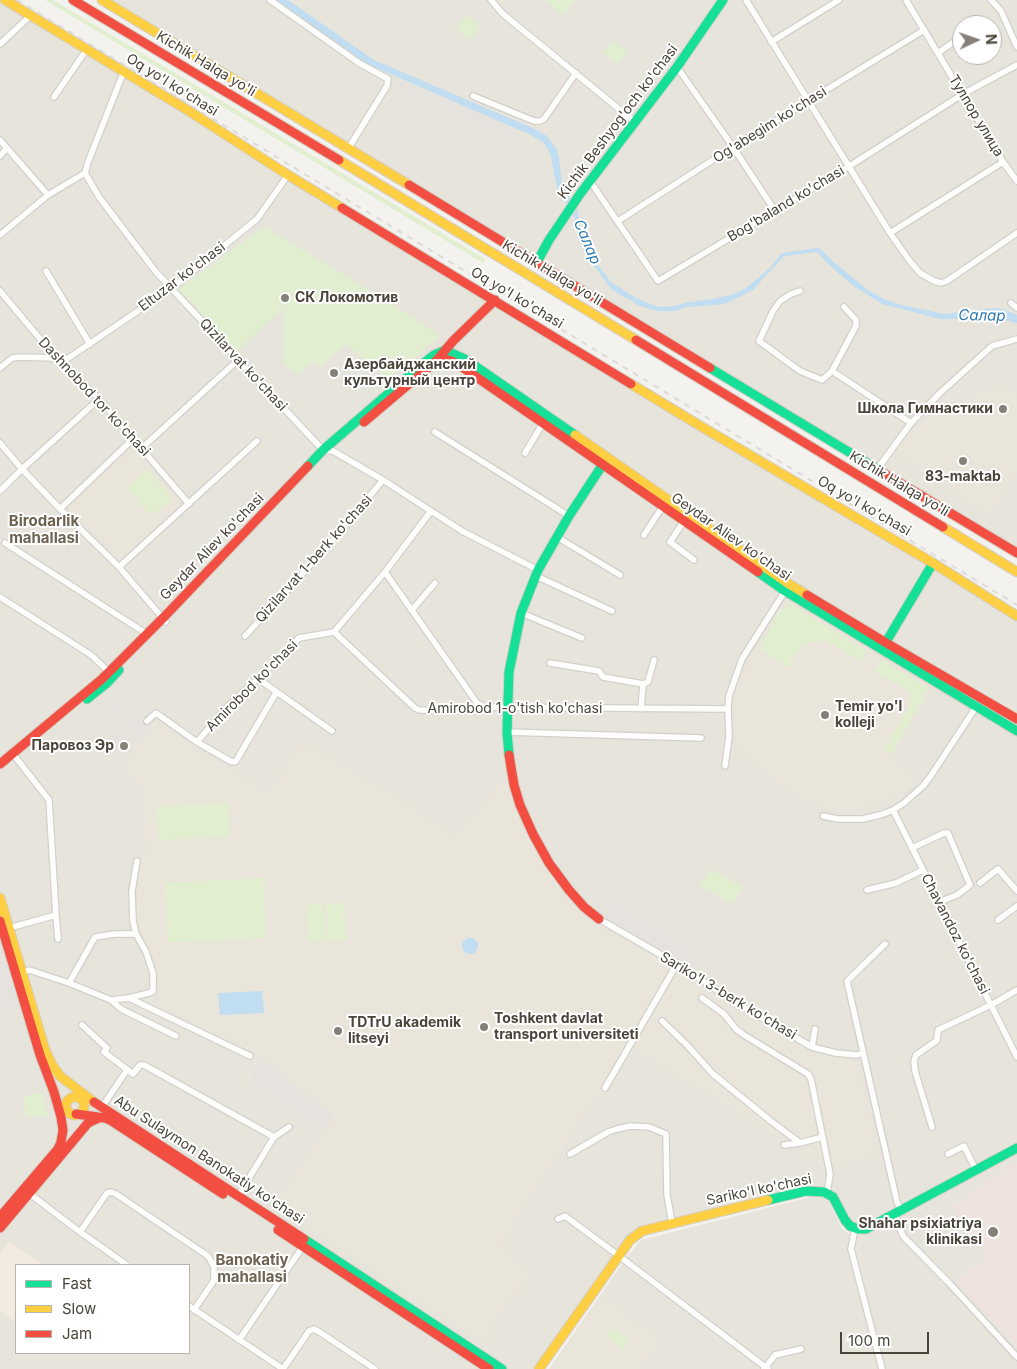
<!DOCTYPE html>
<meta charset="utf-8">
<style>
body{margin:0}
#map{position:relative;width:1017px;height:1369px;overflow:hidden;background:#f4f2ee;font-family:Inter,sans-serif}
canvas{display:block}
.legend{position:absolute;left:15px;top:1264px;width:175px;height:90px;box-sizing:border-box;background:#fff;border:1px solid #b7b4b0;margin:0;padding:6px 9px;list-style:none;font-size:15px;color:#4b4439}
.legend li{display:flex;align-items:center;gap:10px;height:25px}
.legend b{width:25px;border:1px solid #b7b4b0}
.north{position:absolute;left:952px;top:15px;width:50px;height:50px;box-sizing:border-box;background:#fff;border:1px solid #b7b4b0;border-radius:50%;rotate:87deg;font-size:14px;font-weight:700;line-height:20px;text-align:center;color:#4b4439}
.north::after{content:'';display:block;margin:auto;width:18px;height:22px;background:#868178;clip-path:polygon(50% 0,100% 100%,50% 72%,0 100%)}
.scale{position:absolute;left:840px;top:1332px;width:89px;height:22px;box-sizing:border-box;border:2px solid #4b4439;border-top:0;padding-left:6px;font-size:15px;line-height:18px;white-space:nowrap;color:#4b4439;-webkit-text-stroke:4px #fff;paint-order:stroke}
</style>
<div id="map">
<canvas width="1017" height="1369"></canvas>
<ul class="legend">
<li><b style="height:6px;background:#16e098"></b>Fast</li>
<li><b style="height:6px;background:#ffcf43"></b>Slow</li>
<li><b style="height:6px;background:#f24e42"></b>Jam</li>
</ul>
<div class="north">N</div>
<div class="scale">100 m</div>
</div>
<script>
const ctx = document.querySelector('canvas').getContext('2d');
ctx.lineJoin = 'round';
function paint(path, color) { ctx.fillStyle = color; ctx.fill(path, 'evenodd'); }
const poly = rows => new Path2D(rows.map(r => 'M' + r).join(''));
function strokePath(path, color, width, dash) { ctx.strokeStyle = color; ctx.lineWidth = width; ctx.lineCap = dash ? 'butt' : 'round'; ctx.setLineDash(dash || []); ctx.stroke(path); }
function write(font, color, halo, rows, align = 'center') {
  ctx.font = font + ' Inter,sans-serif'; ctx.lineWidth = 4; ctx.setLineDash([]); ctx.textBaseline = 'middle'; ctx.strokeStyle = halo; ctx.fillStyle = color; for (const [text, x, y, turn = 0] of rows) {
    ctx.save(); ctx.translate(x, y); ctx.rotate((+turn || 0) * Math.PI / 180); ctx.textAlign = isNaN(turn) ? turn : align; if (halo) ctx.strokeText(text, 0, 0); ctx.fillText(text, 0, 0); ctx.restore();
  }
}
paint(poly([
 [0,0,5,0,1017,615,1017,1369,549,1369,629,1254,641,1240,811,1197,822,1196,829,1201,842,1229,851,1235,857,1229,835,1200,820,1191,638,1234,539,1369,502,1369,484,1357,483,1369,0,1369],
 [16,1265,189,1265,189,1353,16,1353],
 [102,0,1017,0,1017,553],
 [962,25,992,25,992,55,962,55]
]), '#e7e4dc');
paint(poly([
 [9,1242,43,1265,16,1265,16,1323,0,1311,0,1254]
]), '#f3ebdf');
paint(poly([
 [0,940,22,1008,0,1013]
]), '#e6e2de');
paint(poly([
 [1010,387,1017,396,1017,470,992,516,894,452,947,395,961,405,980,392],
 [132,442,181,505,119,561,68,505],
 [790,601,933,688,891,760,917,776,905,794,840,814,811,803,781,785,747,757,735,739,733,692,778,609],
 [155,723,269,795,301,742,392,794,454,837,507,776,546,870,597,923,809,1052,857,1061,879,1154,823,1169,821,1162,629,1046,561,1149,499,1248,531,1272,514,1297,506,1304,492,1325,495,1330,485,1343,272,1204,326,1129,242,1080,256,1053,159,1008,155,960,135,922,136,877,146,853,143,788,124,767,138,744],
 [600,1296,662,1341,640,1369,550,1369]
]), '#eae5da');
paint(poly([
 [1017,1161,1017,1348,956,1280,986,1257,952,1206]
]), '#eee3df');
paint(poly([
 [45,0,53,0,222,101,485,259,483,263],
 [545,0,576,0,563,15],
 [467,15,481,27,470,40,456,28],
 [614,41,627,52,618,64,604,52],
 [265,227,364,287,432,330,439,337,388,379,346,344,320,367,313,361,297,375,284,363,284,307,236,352,179,289,256,232],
 [147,469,173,498,151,516,127,488],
 [790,604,867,651,861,661,825,640,803,644,788,667,759,649,780,610],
 [881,660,929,688,891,755,884,750,910,704,909,691,875,671],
 [228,803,230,836,159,840,157,807],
 [710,869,742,887,733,904,700,886],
 [263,878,266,938,168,943,165,883],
 [344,903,346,940,328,941,326,904],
 [323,904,326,941,308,942,306,905],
 [42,1092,49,1117,26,1116,23,1097],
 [612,1328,628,1340,623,1349,606,1337]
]), '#e1eecf');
paint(poly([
 [399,79,517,130,518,133,515,138,500,133,419,97,415,98,394,86],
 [116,699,130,715,149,727,142,737,129,728,114,757,100,745,107,745,113,741,123,725,122,719,110,705],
 [606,897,700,954,691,970,597,912],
 [260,1058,333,1116,326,1129,249,1082]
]), '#e6e3df');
paint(poly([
 [276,0,288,0,374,60,535,129,547,136,557,150,559,158,562,184,577,208,580,225,592,257,612,283,638,299,659,307,674,306,690,302,713,299,734,294,746,288,770,268,782,253,818,248,822,250,835,263,868,290,884,299,897,304,944,314,994,308,1003,309,1017,315,1017,323,990,317,968,319,940,319,882,304,852,285,827,263,817,252,784,256,753,290,725,304,688,307,674,311,657,311,640,306,611,289,589,259,582,244,573,214,557,188,551,156,544,143,531,135,365,63],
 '462 946a8 8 0 1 1 16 0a8 8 0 1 1-16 0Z',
 [262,991,264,1013,220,1015,218,993]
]), '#c0ddf1');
const street = poly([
 [270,0,359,63,388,79,387,86,348,149],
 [491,0,503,14,635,122],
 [746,0,890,233,909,260,920,273,934,281,941,283,947,281,1017,233],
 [906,0,1003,162,1017,181],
 [991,0,1001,11,1017,47],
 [771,42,839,0],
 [0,44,30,16],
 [938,53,962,36],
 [677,67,733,147,775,211],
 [473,96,534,121,540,121,544,119,576,73],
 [54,97,87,49],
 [0,140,48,195],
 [0,156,7,148],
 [85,173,88,162,124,71],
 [590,181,658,281,848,167,963,94,1017,65],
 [618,221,733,147,924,30],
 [890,233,1003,162],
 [0,235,48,195,85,173,99,197,156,272,323,450,333,451,383,480,462,531,538,570],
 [46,271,90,344],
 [0,291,56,358,99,399,189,504],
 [800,291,791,294,780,301,773,311,759,341,800,371,822,380,832,371,856,326,856,320,844,307],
 [1011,303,1017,308],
 [61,363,172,288,257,219,288,175],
 [0,368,12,358,20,357,56,358],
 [832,371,911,423],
 [435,432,569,516],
 [0,443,22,469,60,509,119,567,166,622],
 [142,448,238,360],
 [525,453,543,423],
 [878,468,911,423,940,393,992,346,1017,339],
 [0,491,22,469,99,399],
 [60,509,134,438],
 [684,521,670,542,694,560],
 [644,535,663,506],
 [557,537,620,575],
 [5,543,147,634],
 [119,567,257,441],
 [385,572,477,703,484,707],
 [536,576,612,611],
 [0,597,91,655,109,672],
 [412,610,435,583],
 [521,613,582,638],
 [334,632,415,708,419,710,473,711,484,707,728,709],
 [245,636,329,545,383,480],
 [550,663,599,671,603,677,643,684,641,709],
 [257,678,332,731],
 [643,684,648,682,654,660],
 [147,721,156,713,197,742,230,761,234,762,236,761,276,693],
 [507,732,701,738],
 [197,742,226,708,284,654,299,638,334,632,385,572,431,511],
 [13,754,49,800,56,915,58,939],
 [725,766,729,736,728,709,729,696,742,659,785,591],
 [893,810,1017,1057],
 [823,816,838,819,863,819,883,814,893,810,904,803,923,786,930,777,976,707],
 [912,848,944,833,948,833,970,885,957,895,939,902],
 [980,883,998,869,1017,891],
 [867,890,896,883,923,870],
 [599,919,677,964,741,1006,812,1047,836,1053,857,1055,863,1053],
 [998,920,1017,906],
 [9,928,56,915],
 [885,944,847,981,897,1202,901,1210],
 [20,973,29,970,69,983,111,1000,129,998,250,1056],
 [69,983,95,937,115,934,136,934],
 [129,998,149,993,153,991,153,973,146,952,136,934,133,921,132,891,137,861],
 [702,998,724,1014,736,1029,744,1035,808,1074,811,1079,830,1174,827,1193],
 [111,1000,121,1009,176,1036],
 [662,1021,686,1044,713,1074,772,1122,800,1143,823,1137],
 [82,1025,107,1048,104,1052,133,1074,140,1065,144,1065,274,1137,289,1127],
 [812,1047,815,1029],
 [605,1088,677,964],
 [102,1107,127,1070],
 [932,1127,915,1071,914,1061,916,1055,936,1041,937,1040,938,1030,991,1005,1017,990],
 [784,1145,800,1143],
 [570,1154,608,1132,617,1129,630,1126,649,1127,666,1134,667,1195,672,1223],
 [948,1154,964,1146,976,1170],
 [26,1191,80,1232,127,1265],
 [238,1196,274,1137],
 [894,1214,903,1236,950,1284,1017,1357],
 [558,1219,565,1216,619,1256,768,1369],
 [855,1228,851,1249,882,1369],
 [80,1232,107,1193,111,1192,116,1194,208,1256,214,1267,214,1278,213,1282,194,1310],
 [189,1306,283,1369],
 [239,1340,304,1245],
 [283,1369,309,1331,314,1329,321,1333,375,1369],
 [764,1369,775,1355,801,1349]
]);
const fast = poly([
 [537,262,549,240,580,194,677,67,723,0],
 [710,368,882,472],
 [308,466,323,450,425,362,434,355,445,350,465,359,575,435],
 [758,572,785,591,1017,731],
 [883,647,933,563],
 [87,699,107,683,119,670],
 [509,755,507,732,509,672,521,613,538,570,569,516,605,461],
 [768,1200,806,1191,824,1192,833,1197,845,1220,850,1226,858,1229,866,1229,1017,1148],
 [304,1239,502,1369]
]);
const slow = poly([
 [5,0,189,111,288,175,342,208],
 [102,0,409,185],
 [339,160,636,340],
 [631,384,697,424,933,563,1017,616],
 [575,435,789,584,807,595],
 [943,527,1017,572],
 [0,898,45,1050,52,1065,60,1076,94,1102],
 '66 1106a9 9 0 1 1 18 0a9 9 0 1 1-18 0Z',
 [539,1369,630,1240,642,1231,768,1200]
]);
const jam = poly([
 [73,0,339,160],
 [409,185,710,368],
 [342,208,631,384],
 [636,340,943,527],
 [436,361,445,359,452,361,462,367,758,572],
 [364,422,436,361,453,341,495,300],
 [882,472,1017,553],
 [807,595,888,644,1017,719],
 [509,755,514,785,520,805,533,834,549,863,569,890,584,907,599,919],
 [0,764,102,679,165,616,308,466],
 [0,921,40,1055,54,1092,61,1117,63,1130,61,1142,58,1149,0,1217],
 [94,1102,304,1239],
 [76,1114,105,1118,110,1120,223,1194],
 [0,1228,88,1123,99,1118],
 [278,1230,489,1369]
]);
strokePath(street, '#d2d0cb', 8);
strokePath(fast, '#d3cfc5', 11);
strokePath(slow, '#d3cfc5', 11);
strokePath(jam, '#d3cfc5', 11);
strokePath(street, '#fdfdfc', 5.5);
strokePath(fast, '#16e098', 9);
strokePath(slow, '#ffcf43', 9);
strokePath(jam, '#f24e42', 9);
strokePath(poly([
 [17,0,1017,605]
]), '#dbdbda', 2, [6, 6]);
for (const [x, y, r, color] of [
 [285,298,5,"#868178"],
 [334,373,5,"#868178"],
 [1003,409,5,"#868178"],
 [963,461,5,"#868178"],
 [825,715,5,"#868178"],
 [124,746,5,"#868178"],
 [484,1027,5,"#868178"],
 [338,1031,5,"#868178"],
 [993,1232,6,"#868178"]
]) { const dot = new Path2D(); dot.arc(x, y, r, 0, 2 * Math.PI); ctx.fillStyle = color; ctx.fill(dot); strokePath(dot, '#fff', 2); }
write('14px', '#4b4439', '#fff', [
 ["Kichik Halqa yo'li",206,64,31],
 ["Oq yo'l ko'chasi",172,85,32],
 ["Тулпор улица",976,116,59],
 ["Kichik Beshyog'och ko'chasi",618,122,-53],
 ["Og'abegim ko'chasi",770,125,-32],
 ["Bog'baland ko'chasi",786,204,-31],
 ["Kichik Halqa yo'li",552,273,31],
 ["Eltuzar ko'chasi",182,277,-37],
 ["Oq yo'l ko'chasi",517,298,31],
 ["Qizilarvat ko'chasi",243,365,47],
 ["Dashnobod tor ko'chasi",94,397,47],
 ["Kichik Halqa yo'li",899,484,31],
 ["Oq yo'l ko'chasi",864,506,30],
 ["Geydar Aliev ko'chasi",731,537,35],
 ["Geydar Aliev ko'chasi",212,547,-46],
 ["Qizilarvat 1-berk ko'chasi",314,559,-48],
 ["Amirobod ko'chasi",252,686,-45],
 ["Amirobod 1-o'tish ko'chasi",515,709],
 ["Chavandoz ko'chasi",955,934,63],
 ["Sariko'l 3-berk ko'chasi",728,996,31],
 ["Abu Sulaymon Banokatiy ko'chasi",209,1160,33],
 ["Sariko'l ko'chasi",759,1190,-12]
]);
write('bold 14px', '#4b4439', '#fff', [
 ["СК Локомотив",295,298],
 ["Азербайджанский",344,365],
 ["культурный центр",344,381],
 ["Школа Гимнастики",993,409,"right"],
 ["83-maktab",963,477,"center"],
 ["Temir yo'l",835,707],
 ["kolleji",835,723],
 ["Паровоз Эр",114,746,"right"],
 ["Toshkent davlat",494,1019],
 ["transport universiteti",494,1035],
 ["TDTrU akademik",348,1023],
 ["litseyi",348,1039],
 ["Shahar psixiatriya",982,1224,"right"],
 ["klinikasi",982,1240,"right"]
], 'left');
write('italic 15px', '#2e7ab2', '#fff', [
 ["Салар",587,242,67],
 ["Салар",982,316,1]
]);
write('bold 15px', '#6e6250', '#fff', [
 ["Birodarlik",44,521],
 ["mahallasi",44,538],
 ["Banokatiy",252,1260],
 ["mahallasi",252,1277]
]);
</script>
